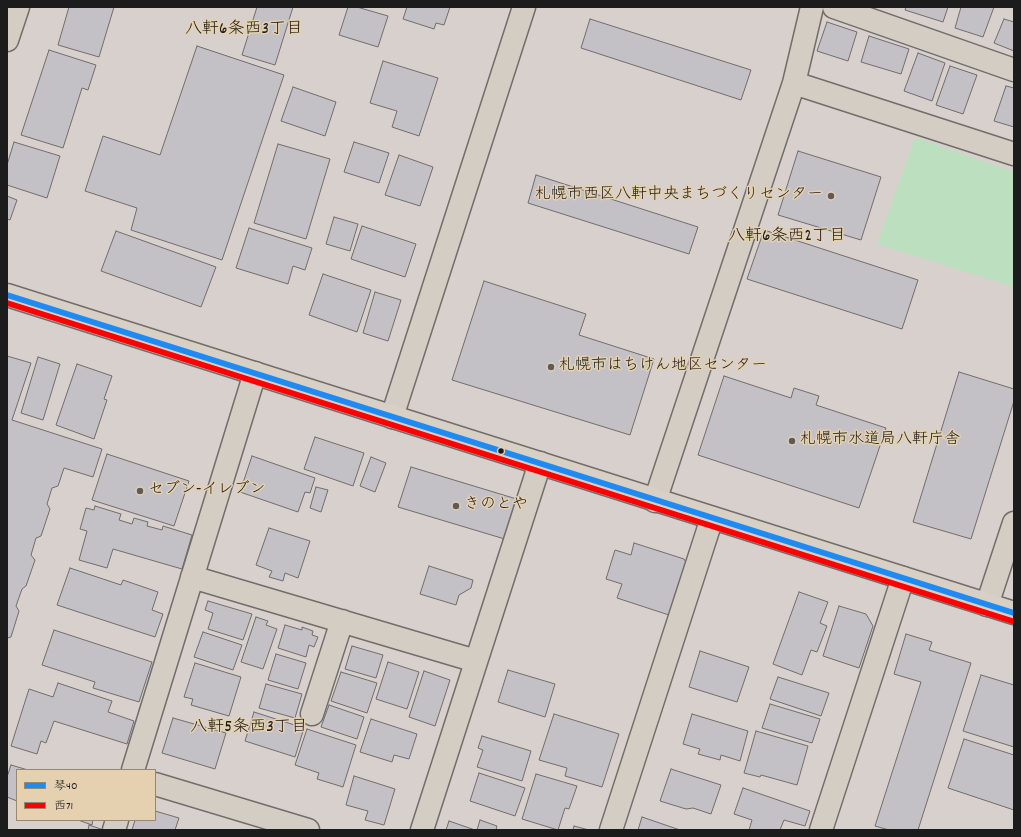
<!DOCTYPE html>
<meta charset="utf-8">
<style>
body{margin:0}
#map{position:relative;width:1021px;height:837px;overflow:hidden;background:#d8d0cc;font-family:Dekko,"Klee One",sans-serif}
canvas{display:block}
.frame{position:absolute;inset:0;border:8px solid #1c1c1c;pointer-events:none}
.legend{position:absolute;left:16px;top:769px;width:140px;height:52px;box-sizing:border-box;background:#e5d1af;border:1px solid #958974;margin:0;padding:5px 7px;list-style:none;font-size:12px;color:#1c1c1c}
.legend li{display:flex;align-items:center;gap:8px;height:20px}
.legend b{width:20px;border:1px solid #958974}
</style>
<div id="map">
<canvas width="1021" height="837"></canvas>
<div class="frame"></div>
<ul class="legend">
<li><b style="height:5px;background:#1e8af4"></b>琴40</li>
<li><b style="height:5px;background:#f00"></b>西71</li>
</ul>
</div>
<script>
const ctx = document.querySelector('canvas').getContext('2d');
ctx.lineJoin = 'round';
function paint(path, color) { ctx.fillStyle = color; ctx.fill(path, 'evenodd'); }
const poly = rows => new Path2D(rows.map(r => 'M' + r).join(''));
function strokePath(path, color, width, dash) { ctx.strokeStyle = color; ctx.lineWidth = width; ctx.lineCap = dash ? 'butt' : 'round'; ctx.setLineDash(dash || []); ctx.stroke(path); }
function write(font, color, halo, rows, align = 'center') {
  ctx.font = font + ' Dekko,"Klee One",sans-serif'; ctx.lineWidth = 3; ctx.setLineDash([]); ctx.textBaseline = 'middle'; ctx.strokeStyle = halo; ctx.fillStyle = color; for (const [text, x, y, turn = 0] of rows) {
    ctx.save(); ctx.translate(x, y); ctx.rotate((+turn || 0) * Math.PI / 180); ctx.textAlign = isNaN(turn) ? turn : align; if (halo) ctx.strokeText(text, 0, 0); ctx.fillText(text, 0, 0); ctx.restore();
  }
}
paint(poly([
 [915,137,1014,172,1014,287,877,244]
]), '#bcdfc0');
const building = poly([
 [69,7,114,7,99,57,58,45,69,7],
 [257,7,293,7,275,65,242,55,257,7],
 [348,7,357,7,388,16,378,47,339,35,348,7],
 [407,7,450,7,444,25,436,23,434,29,403,19,407,7],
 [906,7,948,7,943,22,905,10,906,7],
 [961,7,994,7,983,37,955,28,961,7],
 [590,19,751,70,741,100,581,48,590,19],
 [1004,19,1014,22,1014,51,994,43,1004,19],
 [827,22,857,32,848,61,817,51,827,22],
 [869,36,909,49,901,74,861,62,869,36],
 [197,46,284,75,222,260,131,230,137,208,85,191,103,136,160,155,197,46],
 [49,50,96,65,88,90,82,88,63,148,21,135,49,50],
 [918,53,945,63,932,101,904,91,918,53],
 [383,61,438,78,419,136,392,127,397,111,370,103,383,61],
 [950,66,977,75,963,114,936,105,950,66],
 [1006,86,1014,88,1014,127,994,121,1006,86],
 [293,87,336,102,325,136,281,121,293,87],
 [14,142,60,156,47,198,7,185,7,165,14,142],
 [354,142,389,153,379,183,344,172,354,142],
 [278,144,330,159,306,239,254,223,278,144],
 [798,151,881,177,861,240,778,215,798,151],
 [399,155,433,167,420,206,385,195,399,155],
 [536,175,698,227,689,254,528,203,536,175],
 [7,196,17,200,10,220,7,219,7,196],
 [334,217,358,224,350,251,326,244,334,217],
 [362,226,416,244,405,277,351,259,362,226],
 [249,228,312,248,305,270,293,266,288,284,236,268,249,228],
 [764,230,918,280,902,329,747,279,764,230],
 [116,231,216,267,201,307,101,271,116,231],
 [323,274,371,290,357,332,309,315,323,274],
 [484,281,586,314,579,335,654,359,630,435,452,380,484,281],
 [375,292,401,300,388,341,363,333,375,292],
 [7,356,31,363,12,420,102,449,93,477,64,468,58,486,52,488,47,504,50,509,41,536,36,538,31,555,35,560,26,586,22,589,16,606,19,611,11,637,7,638,7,356],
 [38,357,60,364,43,420,21,413,38,357],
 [77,364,112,376,104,399,107,400,94,439,56,425,77,364],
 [959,372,1014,389,1014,401,971,539,913,522,959,372],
 [724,376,791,398,794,388,819,396,816,405,886,428,859,508,698,455,724,376],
 [315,437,364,453,353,486,304,469,315,437],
 [107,454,189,481,174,526,92,500,107,454],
 [252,456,315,478,310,493,305,492,298,512,240,492,252,456],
 [371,457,386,463,375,492,360,486,371,457],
 [411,467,520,500,508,540,398,507,411,467],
 [316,487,328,490,321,512,310,508,316,487],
 [95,506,121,514,119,520,132,524,134,518,148,522,147,526,162,530,163,526,192,535,182,569,113,549,107,568,79,560,87,531,80,529,86,508,94,510,95,506],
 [269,528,310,541,298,578,285,573,283,581,269,577,272,571,256,565,269,528],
 [634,543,684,559,688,566,672,616,617,598,622,584,606,579,615,550,631,555,634,543],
 [429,566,473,580,471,588,459,595,456,605,420,594,429,566],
 [70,568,121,585,123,580,158,592,152,610,163,614,155,637,57,605,70,568],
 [799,592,828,602,820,623,827,626,817,652,811,650,802,675,773,664,799,592],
 [208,601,252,614,243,640,208,629,213,613,205,610,208,601],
 [839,606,866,614,873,626,859,668,823,656,839,606],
 [256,617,268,621,266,625,277,629,263,669,241,662,256,617],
 [285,625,302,630,302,627,313,631,312,635,318,637,314,647,309,645,306,657,278,648,285,625],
 [54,630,152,662,139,702,93,688,95,682,42,665,54,630],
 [203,632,242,645,233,670,194,657,203,632],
 [906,634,932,642,929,650,971,663,918,830,889,830,875,826,921,682,894,674,906,634],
 [352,646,383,655,376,678,345,669,352,646],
 [700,651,749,667,737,702,689,687,700,651],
 [276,654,306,663,298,689,268,680,276,654],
 [388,662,419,672,407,709,376,699,388,662],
 [195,663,241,677,229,716,191,705,193,699,184,697,195,663],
 [508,670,555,684,545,717,498,702,508,670],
 [424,671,450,680,435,726,409,717,424,671],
 [341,672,377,683,367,713,331,701,341,672],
 [981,675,1014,685,1014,747,963,731,981,675],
 [778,677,829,693,821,716,770,699,778,677],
 [58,683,112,701,108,712,134,721,127,744,54,721,46,743,41,741,37,754,11,746,29,689,53,697,58,683],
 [266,684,302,694,295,718,259,708,266,684],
 [770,704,820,719,812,743,762,728,770,704],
 [329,705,364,717,357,739,321,727,329,705],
 [254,712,304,728,295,757,245,741,254,712],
 [554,714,619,734,602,787,565,776,567,768,539,760,554,714],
 [692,714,748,731,740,761,721,755,720,760,698,754,700,749,683,744,692,714],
 [173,718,226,733,215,769,162,753,173,718],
 [371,719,417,734,409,759,394,755,392,762,360,752,371,719],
 [307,729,356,745,343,787,317,779,319,773,295,765,307,729],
 [756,731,808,746,797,785,761,775,760,777,744,773,756,731],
 [482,736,531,751,522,781,477,767,483,750,478,748,482,736],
 [964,739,1014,755,1014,810,948,788,964,739],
 [11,765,28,770,17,770,17,801,7,797,7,777,11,765],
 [671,769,721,785,711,814,693,808,686,809,660,801,671,769],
 [479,773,525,788,515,816,470,801,479,773],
 [536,774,577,786,569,809,565,808,558,830,522,819,536,774],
 [354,776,395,789,384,825,365,820,368,811,346,805,354,776],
 [743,788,810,811,805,826,784,820,780,830,749,830,752,820,734,814,743,788],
 [155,811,179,818,175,830,132,830,135,820,155,820,155,811],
 [642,817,680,830,638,830,642,817],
 [78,820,93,820,92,825,78,820],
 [480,820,497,826,496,830,477,830,480,820],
 [449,821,475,830,446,830,449,821],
 [89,825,101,829,101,830,88,830,89,825],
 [574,826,589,830,573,830,574,826]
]);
paint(building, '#c3c0c6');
strokePath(building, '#716d6b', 1);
const minor = poly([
 [834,7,1014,70],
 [7,40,18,7],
 [794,83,1014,154],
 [392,417,524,7],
 [655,501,794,83,812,7],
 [192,577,476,661],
 [987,605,1014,523],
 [312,714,342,621],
 [133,770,255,373],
 [155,784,308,830],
 [114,830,117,820],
 [422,830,540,463],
 [611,830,712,518],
 [821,830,903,578]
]);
const major = poly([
 [7,295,1014,613]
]);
strokePath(minor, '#716d6b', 25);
strokePath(major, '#716d6b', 25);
strokePath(minor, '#d4cdc3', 22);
strokePath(major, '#d8d0c4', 22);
strokePath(poly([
 [7,295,1014,613]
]), '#1e8af4', 6);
strokePath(poly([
 [7,303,1012,621]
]), '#f00', 6);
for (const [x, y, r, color] of [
 [831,196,4,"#5e5b5a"],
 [551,367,4,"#5e5b5a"],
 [792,441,4,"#5e5b5a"],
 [501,451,3.5,"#1c1c1c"],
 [140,491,4,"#5e5b5a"],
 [456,506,4,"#5e5b5a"]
]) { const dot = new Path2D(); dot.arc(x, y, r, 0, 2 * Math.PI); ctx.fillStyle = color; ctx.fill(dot); strokePath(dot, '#e5d1af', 1.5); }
write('16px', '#1c1c1c', '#e5d1af', [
 ["札幌市西区八軒中央まちづくりセンター",823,196,"right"],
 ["札幌市はちけん地区センター",559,367],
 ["札幌市水道局八軒庁舎",800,441],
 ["セブン-イレブン",148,491],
 ["きのとや",464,506]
], 'left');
write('17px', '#1c1c1c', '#e5d1af', [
 ["八軒6条西3丁目",244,31],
 ["八軒6条西2丁目",787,238],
 ["八軒5条西3丁目",249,729]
]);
</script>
